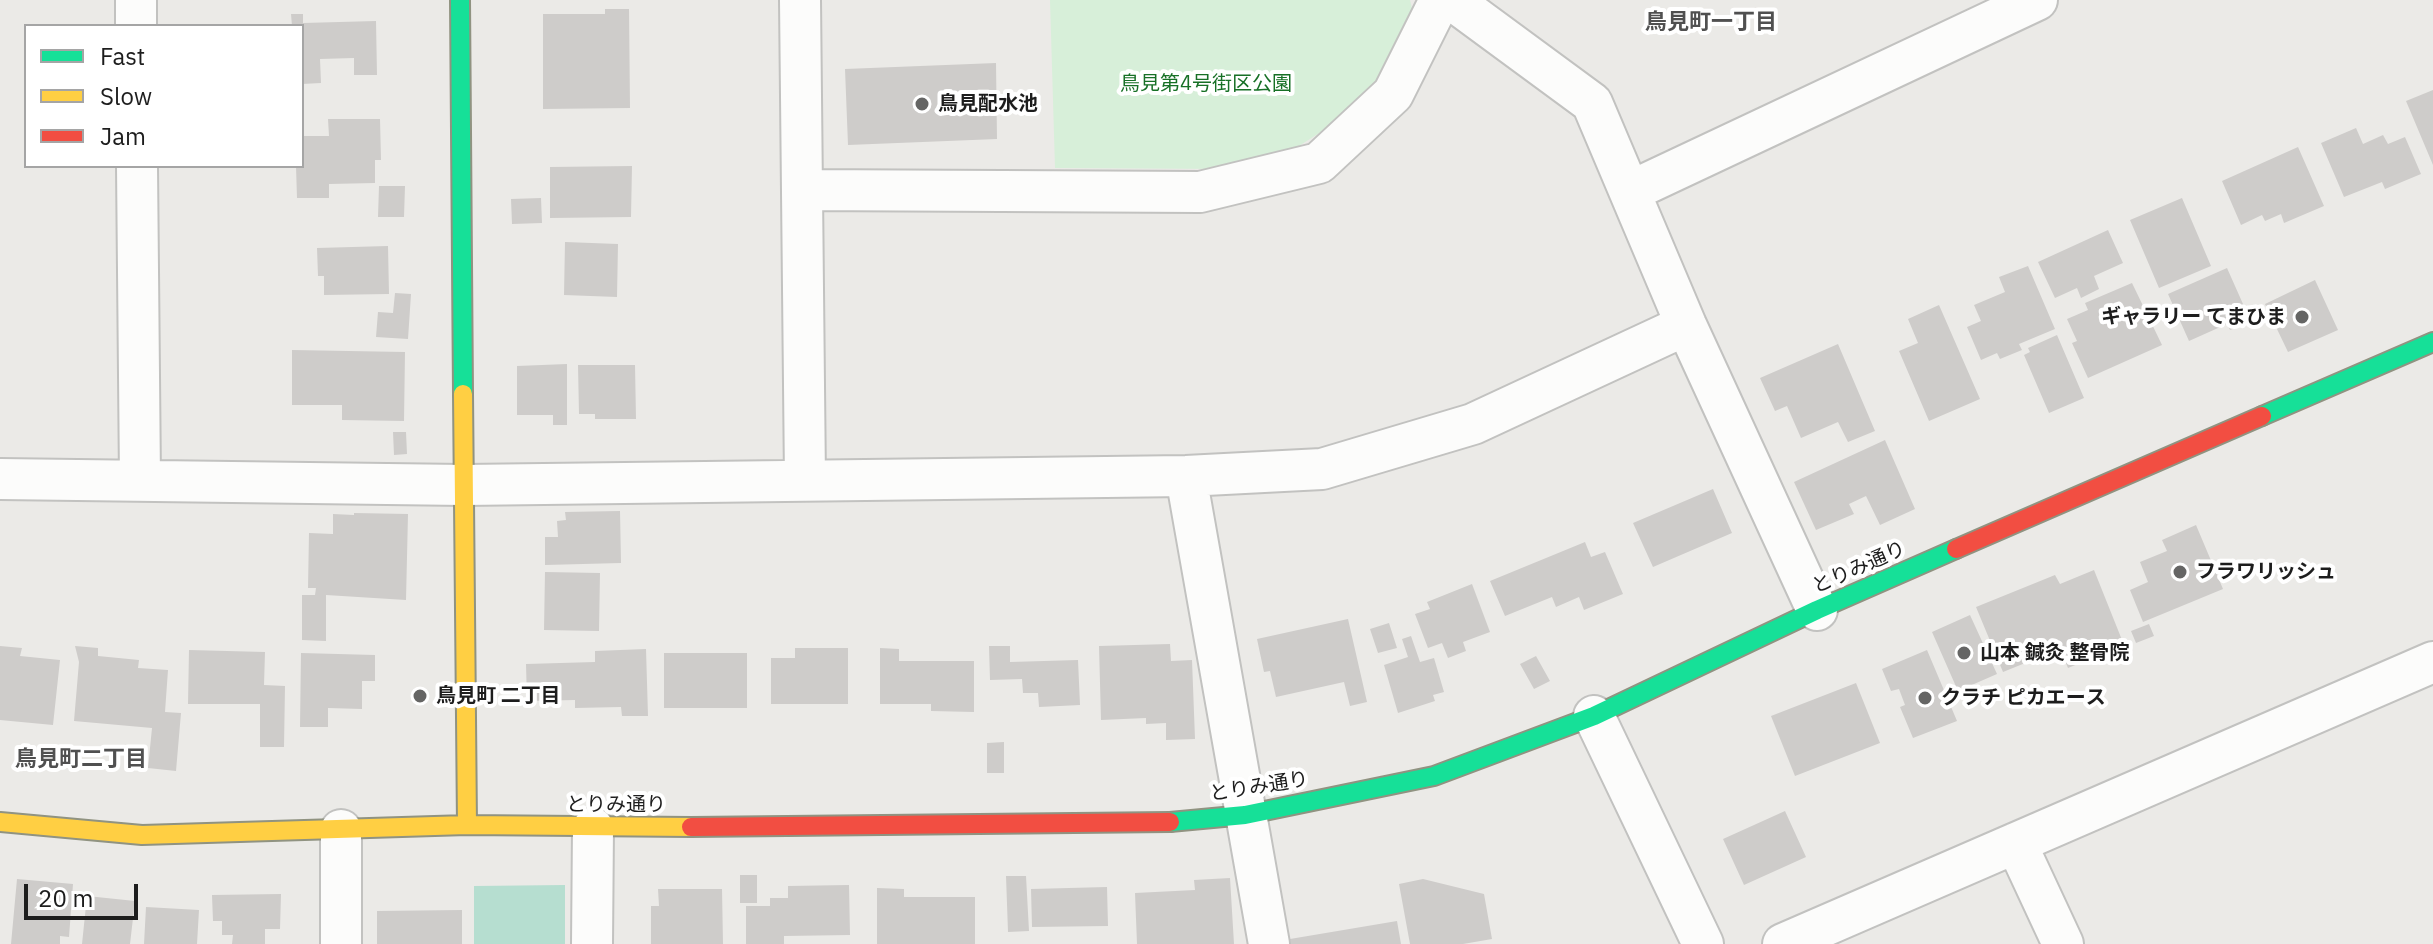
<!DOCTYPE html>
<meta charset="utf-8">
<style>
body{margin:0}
#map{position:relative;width:2433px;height:944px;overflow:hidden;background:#ebeae7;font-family:"IBM Plex Sans",sans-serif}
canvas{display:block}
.legend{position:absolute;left:24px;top:24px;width:280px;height:144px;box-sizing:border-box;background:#fff;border:2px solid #a5a5a5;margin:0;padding:10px 14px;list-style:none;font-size:24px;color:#1d1d1d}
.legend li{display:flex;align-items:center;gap:16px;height:40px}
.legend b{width:40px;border:2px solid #a5a5a5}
.scale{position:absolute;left:24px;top:884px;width:114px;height:36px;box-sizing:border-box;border:4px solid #1d1d1d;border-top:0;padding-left:10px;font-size:24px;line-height:28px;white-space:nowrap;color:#1d1d1d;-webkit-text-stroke:6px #fff;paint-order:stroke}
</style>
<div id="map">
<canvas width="2433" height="944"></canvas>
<ul class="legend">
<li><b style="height:10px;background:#16e098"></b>Fast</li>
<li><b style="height:10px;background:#ffcf43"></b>Slow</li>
<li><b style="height:10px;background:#f24e42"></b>Jam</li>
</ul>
<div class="scale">20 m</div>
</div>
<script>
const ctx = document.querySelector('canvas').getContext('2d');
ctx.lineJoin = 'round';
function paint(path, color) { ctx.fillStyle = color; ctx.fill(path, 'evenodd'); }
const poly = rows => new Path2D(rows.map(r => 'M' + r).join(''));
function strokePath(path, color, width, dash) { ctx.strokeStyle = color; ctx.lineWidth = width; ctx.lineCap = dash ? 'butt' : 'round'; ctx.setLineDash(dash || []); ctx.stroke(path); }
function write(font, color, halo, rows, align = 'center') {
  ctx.font = font + ' "IBM Plex Sans","Noto Sans JP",sans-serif'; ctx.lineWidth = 8; ctx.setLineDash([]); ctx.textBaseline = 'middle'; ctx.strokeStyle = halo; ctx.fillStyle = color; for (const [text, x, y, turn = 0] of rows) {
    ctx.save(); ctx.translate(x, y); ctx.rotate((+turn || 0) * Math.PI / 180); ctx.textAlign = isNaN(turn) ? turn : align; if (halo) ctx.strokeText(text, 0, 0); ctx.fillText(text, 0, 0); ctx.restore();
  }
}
paint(poly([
 [1050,0,1410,0,1414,17,1377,81,1343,118,1291,151,1229,169,1055,168]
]), '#d7efd9');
paint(poly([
 [565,885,565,944,474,944,474,886]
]), '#b6ded0');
paint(poly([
 [605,9,629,9,630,108,543,109,543,14,605,14],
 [291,14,303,14,303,23,376,21,377,75,354,75,354,58,320,59,321,83,302,84,302,26,292,26],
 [996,63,997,139,848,145,845,69],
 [2433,90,2433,165,2406,101],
 [328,119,380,119,381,160,375,160,375,183,329,184,329,198,297,198,296,166,302,166,302,136,329,136],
 [2356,128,2363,144,2383,135,2388,144,2405,137,2421,174,2385,189,2382,182,2344,197,2321,143],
 [2298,147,2324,206,2284,223,2281,214,2265,221,2262,215,2241,225,2222,181],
 [632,166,631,217,550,218,550,167],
 [379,186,405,186,404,217,378,217],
 [541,198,542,223,512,224,511,199],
 [2182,198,2211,266,2159,288,2130,220],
 [2108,230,2123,263,2094,276,2099,289,2081,298,2077,288,2055,298,2038,262],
 [565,242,618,244,617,297,564,295],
 [388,246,389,294,324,295,324,276,318,276,317,248],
 [2028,266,2055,329,2019,344,2022,350,2000,359,1997,353,1981,360,1967,327,1981,321,1974,305,2005,292,1999,277],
 [2227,268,2251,322,2230,330,2227,324,2189,341,2168,294],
 [2315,280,2338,330,2288,352,2265,304],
 [2132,283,2162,345,2088,378,2072,343,2077,341,2067,319,2088,310,2085,303],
 [395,293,411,294,408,339,376,337,378,312,393,313],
 [1939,305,1980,399,1929,421,1899,351,1918,343,1908,319],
 [2057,335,2084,398,2049,413,2024,355,2030,352,2028,348],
 [1838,344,1875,431,1848,442,1838,422,1801,438,1787,406,1775,411,1760,378],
 [292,350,405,352,404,421,342,420,342,405,292,405],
 [567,364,567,425,553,425,553,415,517,415,517,366],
 [578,365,635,365,636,419,595,419,595,414,579,414],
 [393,432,406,432,407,454,394,455],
 [1885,440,1915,509,1880,525,1866,496,1849,504,1854,514,1816,530,1794,482],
 [1713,489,1732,533,1653,567,1633,523],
 [620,511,621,563,545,565,545,537,558,537,557,521,566,520,565,512],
 [354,513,408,514,406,600,326,595,326,641,302,640,302,595,315,595,316,588,308,588,309,533,333,534,333,514,354,515],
 [2196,525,2223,589,2143,622,2130,590,2148,582,2140,562,2167,551,2162,540],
 [1585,542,1591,557,1605,552,1623,594,1584,610,1579,597,1556,607,1552,597,1505,616,1490,581],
 [2094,570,2124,645,2068,668,2060,649,2003,672,1976,607,2055,575,2060,584],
 [545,572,600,573,599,631,544,630],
 [1472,584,1490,632,1463,642,1466,651,1448,658,1442,643,1428,648,1415,614,1430,609,1427,602],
 [1970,615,1997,674,1958,691,1932,632],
 [1348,619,1367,702,1350,706,1344,682,1276,697,1270,671,1264,672,1257,639],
 [1389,623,1397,648,1378,653,1370,629],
 [2149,624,2154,636,2136,643,2131,631],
 [1411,636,1420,662,1434,658,1444,692,1433,695,1435,701,1398,713,1384,665,1408,657,1402,639],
 [1170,644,1171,661,1192,660,1195,739,1166,740,1166,723,1146,724,1146,718,1101,720,1099,646],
 [0,646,22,648,20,656,60,660,53,725,0,720],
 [75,646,98,648,98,656,139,660,138,668,168,670,165,712,181,713,176,771,148,768,152,728,74,721,79,662],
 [989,646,1010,646,1010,662,1078,660,1080,705,1039,707,1038,693,1023,693,1022,679,990,680],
 [795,648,848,648,848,704,771,704,771,658,795,658],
 [880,648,899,649,899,661,974,661,974,712,931,711,931,704,880,704],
 [646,649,648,716,622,716,621,707,575,708,575,700,527,701,526,664,595,662,595,651],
 [189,650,265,652,264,685,285,686,284,747,260,747,260,704,188,704],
 [1927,650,1957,721,1913,738,1900,707,1905,705,1899,689,1891,691,1882,669],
 [301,653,375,655,375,681,362,681,362,709,328,708,328,727,300,727],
 [664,653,747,653,747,708,664,708],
 [1536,656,1550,681,1534,689,1520,664],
 [1856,683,1880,743,1795,776,1771,716],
 [1004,742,1004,773,987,773,987,743],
 [1785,811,1806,857,1744,885,1723,839],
 [740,875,757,875,757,903,740,903],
 [1006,876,1026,876,1029,931,1008,932],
 [1230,878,1234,944,1137,944,1135,893,1195,890,1194,880],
 [17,879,73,884,69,937,60,936,60,944,11,944],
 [1423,879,1484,894,1492,939,1463,944,1410,944,1399,884],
 [849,885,850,935,784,936,784,944,746,944,746,906,770,906,770,898,788,898,788,886],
 [1107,887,1108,926,1032,927,1031,889],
 [877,888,904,889,904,897,975,897,975,944,877,944],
 [658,889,722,889,723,944,651,944,651,906,659,906],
 [281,894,280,929,265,929,265,944,232,944,233,935,222,935,222,921,213,921,212,895],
 [87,896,135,901,130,944,82,944],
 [146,907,199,910,197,944,144,944],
 [462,910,462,944,377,944,377,911],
 [1397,921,1401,944,1291,944,1290,939]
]), '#ceccca');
const street = poly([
 [136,0,136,26],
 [800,0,805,480],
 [1452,0,1592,103,1686,325,1817,610],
 [137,166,140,480],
 [803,190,1200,192,1319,163,1393,94,1440,0],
 [1631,191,2037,0],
 [1186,476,1269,944],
 [0,479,464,485,1186,476,1322,469,1473,424,1686,325],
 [1594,716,1703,944],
 [341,830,341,944],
 [2016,843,2063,944],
 [592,944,593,828],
 [1783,944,2433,662]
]);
const fast = poly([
 [460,0,463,394],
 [2262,416,2433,342],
 [1170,822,1245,815,1434,776,1594,716,1817,610,1956,549]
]);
const slow = poly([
 [463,394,467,825],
 [0,822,142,835,467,825,691,827]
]);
const jam = poly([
 [1956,549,2262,416],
 [691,827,1170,822]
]);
strokePath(street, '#c2c2c0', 44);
strokePath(fast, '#909381', 22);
strokePath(slow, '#909381', 22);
strokePath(jam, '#909381', 22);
strokePath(street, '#fcfcfb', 40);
strokePath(fast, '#16e098', 18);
strokePath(slow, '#ffcf43', 18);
strokePath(jam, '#f24e42', 18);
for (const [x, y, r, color] of [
 [922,104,8,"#656564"],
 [2302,317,8,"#656564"],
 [2180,572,8,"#656564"],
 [1964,653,8,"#656564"],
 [420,696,8,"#656564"],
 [1925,698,8,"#656564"]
]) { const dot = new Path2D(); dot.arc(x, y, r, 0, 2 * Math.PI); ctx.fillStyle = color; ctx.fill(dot); strokePath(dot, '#fff', 3); }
write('20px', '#177026', '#fff', [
 ["鳥見第4号街区公園",1206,84]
]);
write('bold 20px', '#1d1d1d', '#fff', [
 ["鳥見配水池",938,104],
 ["ギャラリー てまひま",2286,317,"right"],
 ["フラワリッシュ",2196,572],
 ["山本 鍼灸 整骨院",1980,653],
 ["鳥見町 二丁目",436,696],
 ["クラチ ピカエース",1941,698]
], 'left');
write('20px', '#1d1d1d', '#fff', [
 ["とりみ通り",1859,568,-24],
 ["とりみ通り",1259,787,-9],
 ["とりみ通り",616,805]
]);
write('bold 22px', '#505050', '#fff', [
 ["鳥見町一丁目",1711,23],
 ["鳥見町二丁目",81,760]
]);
</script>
